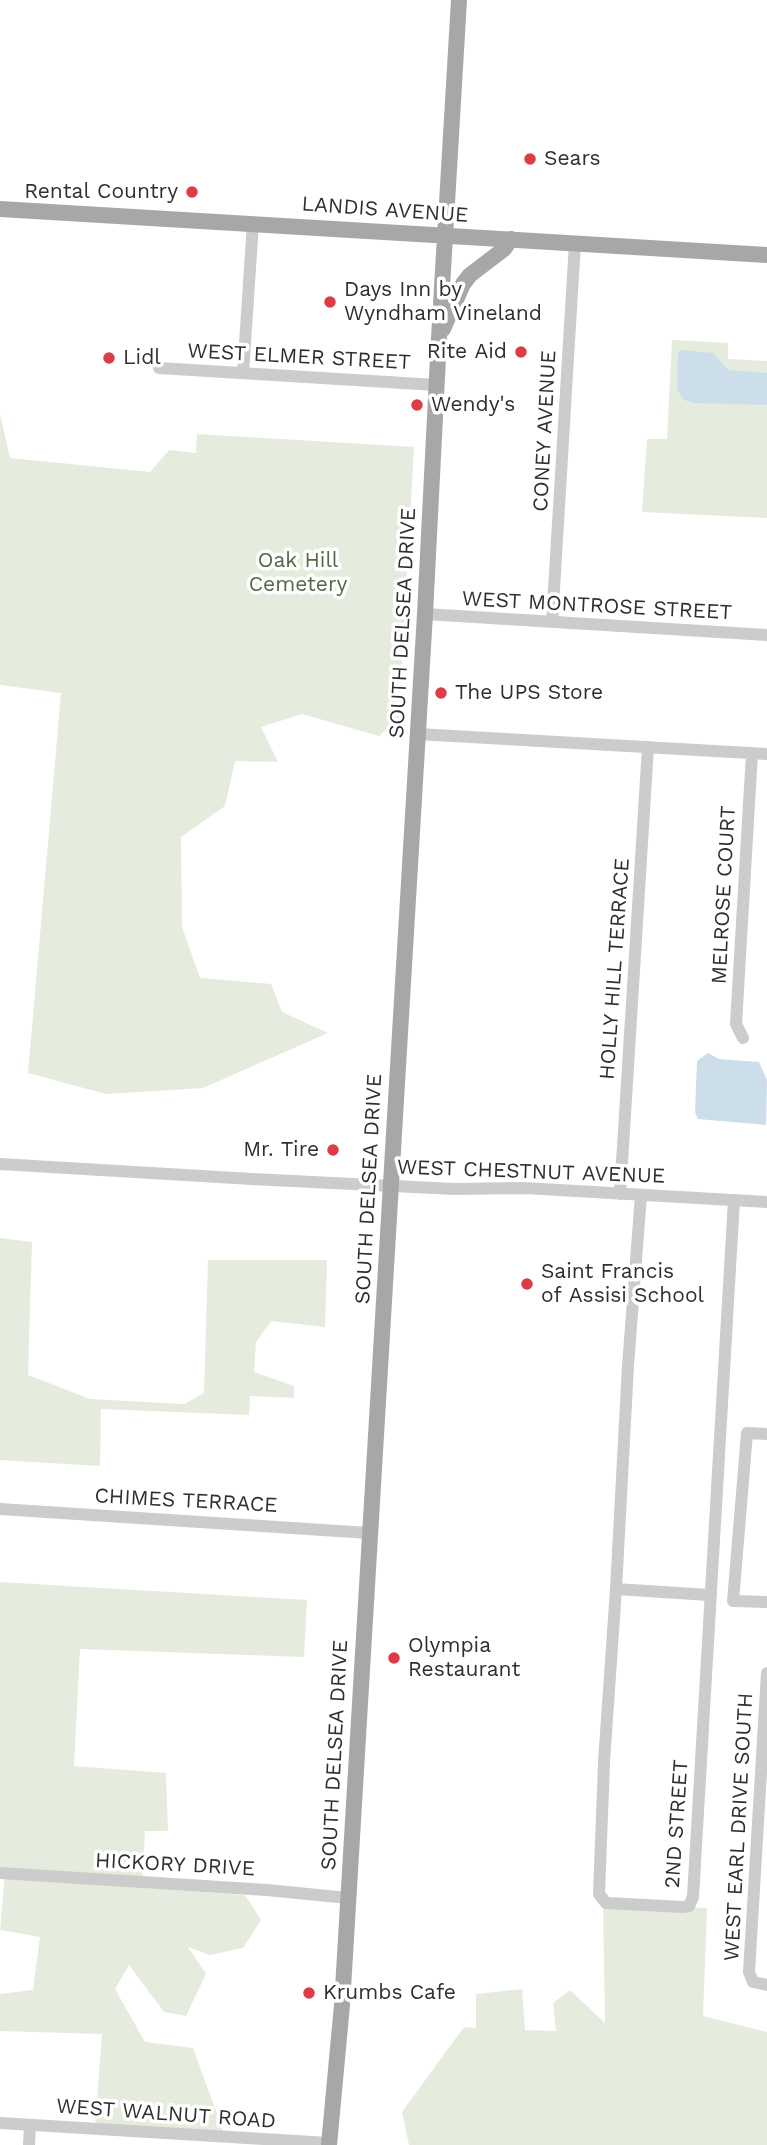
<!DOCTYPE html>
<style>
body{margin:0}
canvas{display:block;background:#fff}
</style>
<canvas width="767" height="2145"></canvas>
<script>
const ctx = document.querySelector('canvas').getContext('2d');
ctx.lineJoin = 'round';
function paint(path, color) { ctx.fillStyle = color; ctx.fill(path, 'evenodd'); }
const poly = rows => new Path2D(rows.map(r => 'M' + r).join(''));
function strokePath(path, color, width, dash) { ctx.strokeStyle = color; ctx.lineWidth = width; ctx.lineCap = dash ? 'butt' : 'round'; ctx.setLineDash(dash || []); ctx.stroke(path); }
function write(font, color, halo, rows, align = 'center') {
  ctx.font = font + ' "Work Sans",sans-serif'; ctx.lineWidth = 7; ctx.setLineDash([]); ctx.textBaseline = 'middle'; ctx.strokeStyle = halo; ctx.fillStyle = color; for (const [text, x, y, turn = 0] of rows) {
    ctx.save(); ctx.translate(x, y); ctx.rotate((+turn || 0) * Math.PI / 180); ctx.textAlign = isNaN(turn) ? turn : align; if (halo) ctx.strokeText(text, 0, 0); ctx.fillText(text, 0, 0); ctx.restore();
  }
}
paint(poly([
 [672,340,728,343,728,359,767,361,767,518,642,512,647,439,667,439],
 [0,414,10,458,150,472,169,450,196,453,197,434,414,447,399,717,379,736,302,714,261,727,278,762,235,761,225,806,181,837,182,927,200,978,271,984,282,1012,328,1033,203,1088,106,1094,28,1073,61,693,0,685],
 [0,1238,32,1242,28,1375,90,1399,184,1404,204,1393,208,1260,327,1260,325,1327,271,1321,256,1342,254,1372,294,1386,294,1398,250,1396,249,1415,101,1409,100,1466,0,1460],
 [0,1582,307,1600,304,1657,80,1649,74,1766,166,1773,168,1831,145,1831,142,1888,245,1895,261,1920,243,1948,210,1955,188,1947,206,1974,186,2016,164,2012,129,1965,115,1989,145,2042,193,2048,225,2136,95,2127,102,2034,0,2031,0,1994,33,1990,40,1937,0,1930,5,1873,0,1870],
 [603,1904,707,1908,703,2016,767,2032,767,2145,409,2145,402,2112,464,2027,476,2028,476,1994,522,1989,525,2030,556,2031,553,2003,570,1990,605,2023]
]), '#e5ecde');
paint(poly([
 [682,350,713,353,728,370,767,373,767,405,694,403,684,400,677,390,678,352],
 [708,1053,719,1059,759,1062,767,1080,766,1125,698,1119,695,1112,697,1061]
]), '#ccdeea');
strokePath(poly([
 [159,368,436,385],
 [243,373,253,223],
 [425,614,767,635],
 [552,622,575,243],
 [418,734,767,754],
 [743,1038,736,1024,752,753],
 [0,1164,252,1179,454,1189,524,1188,767,1202],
 [620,1194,648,747],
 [641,1195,628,1366,616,1589,604,1762,599,1894,606,1903,683,1907,689,1906,693,1897,734,1200],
 [767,1434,747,1433,733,1601,767,1602],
 [0,1509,369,1533],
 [616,1589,709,1595],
 [767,1673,749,1972,753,1982,767,1985],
 [0,1873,267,1890,348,1898],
 [0,2123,329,2143],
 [29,2145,30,2125]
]), '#ccc', 12);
strokePath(poly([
 [0,209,767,255],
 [443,329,463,284,470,275,504,249,511,239],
 [329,2145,342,2005,425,614,439,338,459,0]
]), '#a7a7a7', 16);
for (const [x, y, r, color] of [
 [530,159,7,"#dc3c43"],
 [192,192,7,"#dc3c43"],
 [330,302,7,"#dc3c43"],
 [521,352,7,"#dc3c43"],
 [109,358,7,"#dc3c43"],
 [417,405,7,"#dc3c43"],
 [441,693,7,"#dc3c43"],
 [333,1150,7,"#dc3c43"],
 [527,1284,7,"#dc3c43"],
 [394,1658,7,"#dc3c43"],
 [309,1993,7,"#dc3c43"]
]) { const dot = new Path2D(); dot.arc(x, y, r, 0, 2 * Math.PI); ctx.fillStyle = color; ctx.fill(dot); strokePath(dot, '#fff', 2.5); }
write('21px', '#2f2f2f', '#fff', [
 ["Sears",544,159],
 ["Rental Country",178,192,"right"],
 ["Days Inn by",344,290],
 ["Wyndham Vineland",344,314],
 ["Rite Aid",507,352,"right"],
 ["Lidl",123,358],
 ["Wendy's",431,405],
 ["The UPS Store",455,693],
 ["Mr. Tire",319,1150,"right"],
 ["Saint Francis",541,1272],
 ["of Assisi School",541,1296],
 ["Olympia",408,1646],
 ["Restaurant",408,1670],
 ["Krumbs Cafe",323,1993]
], 'left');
write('21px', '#2f2f2f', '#fff', [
 ["LANDIS AVENUE",385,210,4],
 ["WEST ELMER STREET",299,357,3],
 ["CONEY AVENUE",545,431,-87],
 ["WEST MONTROSE STREET",597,606,3],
 ["SOUTH DELSEA DRIVE",403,623,-87],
 ["MELROSE COURT",724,895,-87],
 ["HOLLY HILL TERRACE",615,969,-86],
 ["WEST CHESTNUT AVENUE",531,1172,2],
 ["SOUTH DELSEA DRIVE",369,1189,-87],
 ["CHIMES TERRACE",186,1501,3],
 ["SOUTH DELSEA DRIVE",335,1755,-87],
 ["2ND STREET",677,1824,-86],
 ["WEST EARL DRIVE SOUTH",739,1827,-87],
 ["HICKORY DRIVE",175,1865,3],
 ["WEST WALNUT ROAD",166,2114,4]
]);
write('21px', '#51693f', '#fff', [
 ["Oak Hill",298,561],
 ["Cemetery",298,585]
]);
</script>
